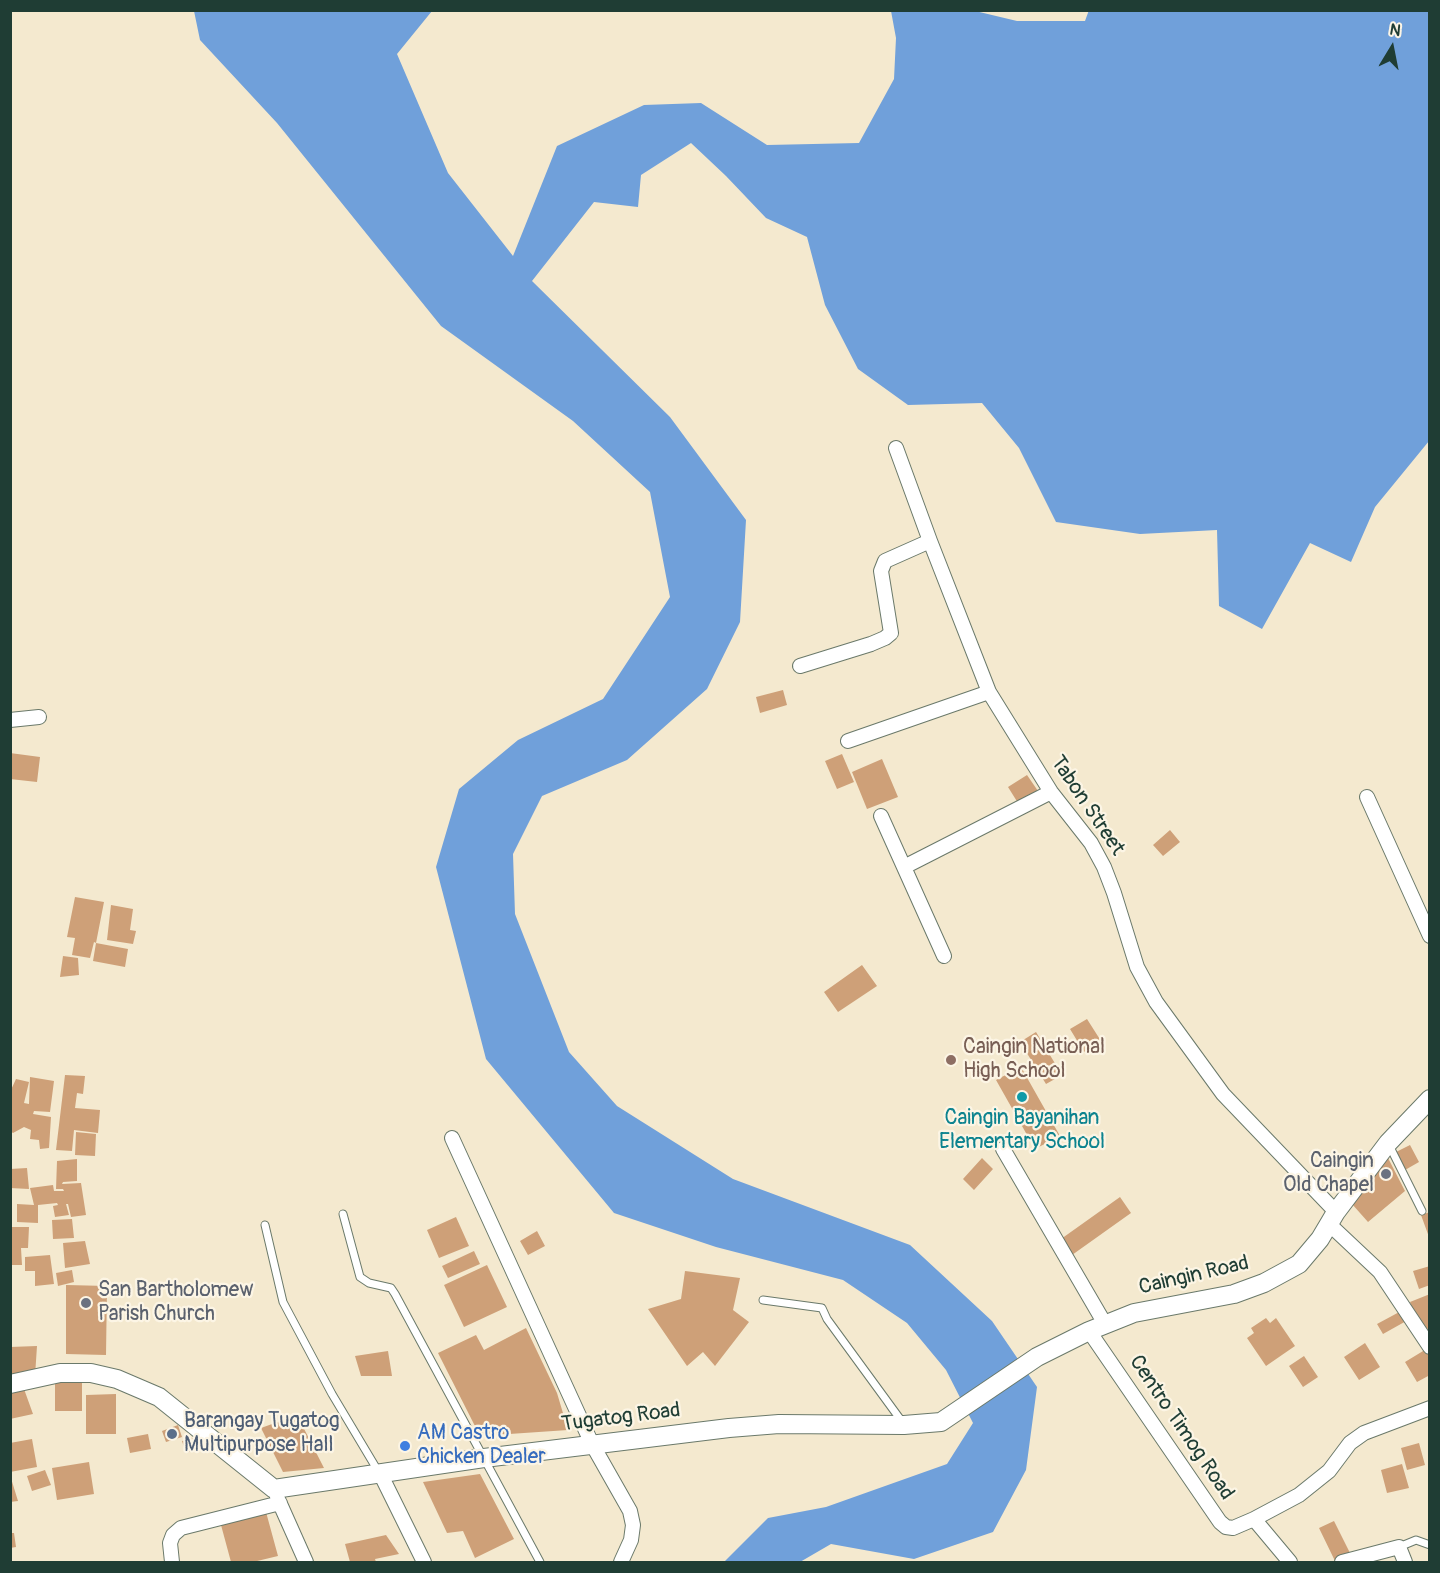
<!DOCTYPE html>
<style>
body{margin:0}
#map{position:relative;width:1440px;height:1573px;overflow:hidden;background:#f4e9cf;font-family:Pangolin,sans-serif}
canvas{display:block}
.frame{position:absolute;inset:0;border:12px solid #1f3d34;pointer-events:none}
.north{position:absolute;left:1362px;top:18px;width:60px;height:60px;-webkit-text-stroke:4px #fcf5e5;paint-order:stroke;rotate:10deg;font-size:16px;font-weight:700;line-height:24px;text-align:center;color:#1f3d34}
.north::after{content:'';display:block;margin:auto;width:21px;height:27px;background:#1f3d34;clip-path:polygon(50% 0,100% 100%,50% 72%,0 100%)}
</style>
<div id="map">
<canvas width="1440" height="1573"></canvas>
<div class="frame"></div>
<div class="north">N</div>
</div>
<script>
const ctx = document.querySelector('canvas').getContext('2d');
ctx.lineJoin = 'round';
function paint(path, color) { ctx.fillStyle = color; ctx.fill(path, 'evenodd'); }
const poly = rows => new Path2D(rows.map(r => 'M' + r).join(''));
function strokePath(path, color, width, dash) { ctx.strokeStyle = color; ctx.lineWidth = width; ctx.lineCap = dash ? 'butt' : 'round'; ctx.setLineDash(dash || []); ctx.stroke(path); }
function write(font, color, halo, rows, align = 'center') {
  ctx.font = font + ' Pangolin,sans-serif'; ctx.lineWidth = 4.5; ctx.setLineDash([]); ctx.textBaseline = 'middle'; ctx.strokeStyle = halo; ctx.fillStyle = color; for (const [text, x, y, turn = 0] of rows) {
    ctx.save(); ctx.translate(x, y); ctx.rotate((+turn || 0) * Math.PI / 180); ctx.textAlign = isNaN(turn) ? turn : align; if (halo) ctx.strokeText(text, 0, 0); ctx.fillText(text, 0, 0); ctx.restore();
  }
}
paint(poly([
 [971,10,1017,21,1085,21,1089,10,1429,11,1429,441,1375,507,1351,562,1310,543,1262,629,1219,606,1217,530,1140,534,1056,522,1019,448,982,403,908,405,858,369,825,305,807,237,766,218,726,176,691,143,641,175,638,207,594,202,532,281,670,417,746,520,740,622,707,689,627,760,542,796,513,854,515,914,569,1052,617,1106,733,1179,910,1245,992,1321,1037,1387,1026,1470,993,1532,914,1559,831,1544,800,1562,724,1562,768,1518,826,1507,947,1464,973,1423,946,1370,907,1323,843,1280,716,1247,614,1213,486,1059,436,867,459,789,518,740,603,699,670,597,650,492,573,421,441,326,277,123,200,40,194,11,432,11,397,54,448,173,513,256,557,146,644,105,701,103,767,145,859,143,894,79,896,38,891,11]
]), '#70a0da');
paint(poly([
 [783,690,787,705,760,713,756,697],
 [10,753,40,757,37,782,10,779],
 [842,754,854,782,837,789,825,761],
 [882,759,898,797,867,809,852,772],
 [1027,775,1038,791,1018,803,1008,787],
 [1170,830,1180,842,1163,856,1153,845],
 [75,897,104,902,96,943,94,942,90,958,72,955,75,938,67,937],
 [111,905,133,909,130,930,136,931,133,944,107,940],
 [96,943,128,949,125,967,93,961],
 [63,956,78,958,79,975,60,977],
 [862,965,877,986,838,1012,824,992],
 [1087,1019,1101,1041,1084,1052,1070,1029],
 [1036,1032,1062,1075,1046,1084,1020,1042],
 [1021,1067,1060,1136,1035,1149,996,1080],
 [65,1075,85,1076,83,1094,77,1093,75,1108,100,1110,98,1133,74,1130,72,1151,56,1150],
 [30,1077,54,1081,50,1112,34,1111,33,1114,51,1117,49,1148,40,1149,39,1140,30,1139,31,1130,24,1127,13,1133,10,1131,10,1092,16,1079,29,1082,24,1103,29,1104],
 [76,1132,96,1134,95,1156,75,1155],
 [1410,1145,1419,1162,1405,1170,1396,1152],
 [982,1158,993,1169,974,1190,963,1179],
 [1388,1158,1405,1191,1368,1222,1352,1204],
 [77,1159,77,1181,63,1182,62,1184,81,1183,86,1215,71,1217,68,1204,66,1204,69,1215,55,1217,53,1206,58,1205,57,1203,38,1205,38,1223,17,1222,17,1204,34,1205,30,1188,53,1185,54,1191,64,1191,63,1189,56,1189,57,1161],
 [27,1168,29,1189,10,1188,10,1169],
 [1120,1197,1131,1213,1072,1255,1061,1239],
 [1430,1212,1430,1237,1429,1237,1421,1215],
 [456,1217,469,1246,439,1258,427,1230],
 [72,1219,74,1238,53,1239,52,1220],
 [10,1227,29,1227,28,1248,21,1248,22,1265,10,1265],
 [537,1231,545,1246,528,1255,520,1241],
 [85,1241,90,1264,65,1268,63,1243],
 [474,1251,480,1264,448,1278,442,1266],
 [50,1255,54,1284,35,1286,35,1271,25,1271,25,1257],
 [487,1265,507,1307,464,1327,444,1285],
 [1430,1266,1430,1285,1419,1289,1413,1271],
 [72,1270,74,1282,58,1286,56,1273],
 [685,1271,740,1278,733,1310,749,1322,715,1366,703,1352,687,1366,648,1309,681,1299],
 [66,1285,107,1286,106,1355,66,1354],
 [1430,1294,1430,1328,1421,1331,1410,1302],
 [1403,1310,1408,1320,1383,1334,1377,1324],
 [1266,1318,1270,1323,1276,1318,1295,1346,1266,1366,1247,1338,1254,1333,1251,1328],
 [526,1328,557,1393,568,1430,480,1436,438,1353,476,1335,484,1350],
 [1365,1343,1380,1367,1359,1380,1344,1357],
 [37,1346,35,1376,10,1378,10,1347],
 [1428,1348,1430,1350,1430,1375,1417,1382,1405,1362],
 [388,1351,392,1376,361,1376,355,1356],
 [1304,1356,1318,1377,1303,1387,1289,1366],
 [55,1380,82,1380,82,1411,55,1411],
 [24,1389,33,1414,10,1419,10,1393],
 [116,1394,116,1434,86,1434,86,1395],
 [297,1415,324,1468,283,1472,261,1428],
 [178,1425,182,1437,166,1442,162,1431],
 [148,1434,151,1449,130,1453,127,1438],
 [194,1438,198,1449,186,1453,182,1441],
 [32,1439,37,1467,10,1472,10,1443],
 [1419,1443,1425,1465,1407,1470,1401,1448],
 [89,1462,94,1494,57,1500,52,1468],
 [1402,1464,1409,1488,1387,1493,1381,1470],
 [45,1470,51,1485,32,1491,27,1476],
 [480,1474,514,1539,475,1558,463,1531,447,1533,423,1482],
 [10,1475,18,1501,10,1502],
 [266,1512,278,1556,253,1562,231,1562,221,1525],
 [1334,1521,1350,1553,1335,1561,1319,1528],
 [10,1533,14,1533,16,1547,10,1548],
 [386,1535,399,1554,375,1559,376,1562,350,1562,345,1544]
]), '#cea078');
const lane = poly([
 [1389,1145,1422,1211],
 [343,1214,360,1277,369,1283,391,1288,395,1294,540,1562],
 [265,1225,283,1302,332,1394,378,1471],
 [763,1300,822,1308,827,1319,903,1423],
 [1399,1547,1416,1540,1430,1545]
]);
const street = poly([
 [896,448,930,541,989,692,1051,792,1091,843,1104,867,1114,893,1137,967,1156,1002,1223,1094,1336,1212],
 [800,666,871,644,885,638,891,633,881,571,885,561,930,541],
 [10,720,39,717],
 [848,741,989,692],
 [1367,797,1430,936],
 [881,816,944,956],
 [904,867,1051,792],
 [452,1138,592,1444,630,1511,633,1525,631,1540,621,1562],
 [1003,1149,1105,1324],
 [1329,1224,1380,1272,1430,1347],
 [1089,1331,1220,1522,1226,1527,1233,1528,1254,1519,1299,1495,1329,1471,1350,1443,1364,1433,1430,1408],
 [380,1473,424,1562],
 [277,1497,306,1562],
 [1254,1519,1290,1562],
 [172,1562,170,1543,173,1535,181,1528,280,1503],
 [1342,1562,1399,1547,1405,1562]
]);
const secondary = poly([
 [10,1384,60,1373,91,1373,117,1379,159,1397,274,1489,484,1458,729,1428,779,1424,904,1425,941,1422,1037,1357,1089,1331,1134,1313,1234,1294,1264,1283,1299,1264,1320,1239,1336,1212,1388,1143,1430,1099]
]);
strokePath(lane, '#6a796a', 9);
strokePath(street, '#6a796a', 16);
strokePath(secondary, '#6a796a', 20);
strokePath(lane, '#fff', 7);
strokePath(street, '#fff', 14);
strokePath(secondary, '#fff', 18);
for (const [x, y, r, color] of [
 [951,1060,6,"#8d6e63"],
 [1022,1097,6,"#0f9aa8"],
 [1386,1174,6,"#6b7280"],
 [86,1303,6,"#6b7280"],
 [172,1434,6,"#5c6f8a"],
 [405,1446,6,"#3f7fe0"]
]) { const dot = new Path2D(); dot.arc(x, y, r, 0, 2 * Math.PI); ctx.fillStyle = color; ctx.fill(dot); strokePath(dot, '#fcf5e5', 2); }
write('21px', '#1f3d34', '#fcf5e5', [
 ["Tabon Street",1087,806,56],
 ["Caingin Road",1194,1276,-13],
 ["Tugatog Road",621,1418,-7],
 ["Centro Timog Road",1181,1428,56]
]);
write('21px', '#785e54', '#fcf5e5', [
 ["Caingin National",963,1048],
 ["High School",963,1072]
], 'left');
write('21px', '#0d838f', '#fcf5e5', [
 ["Caingin Bayanihan",1022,1119],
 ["Elementary School",1022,1143]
]);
write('21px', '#5b616d', '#fcf5e5', [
 ["Caingin",1374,1162],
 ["Old Chapel",1374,1186],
 ["San Bartholomew",98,1291,"left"],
 ["Parish Church",98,1315,"left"]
], 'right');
write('21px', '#4e5e75', '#fcf5e5', [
 ["Barangay Tugatog",184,1422],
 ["Multipurpose Hall",184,1446]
], 'left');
write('21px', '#366cbe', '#fcf5e5', [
 ["AM Castro",417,1434],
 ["Chicken Dealer",417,1458]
], 'left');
</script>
